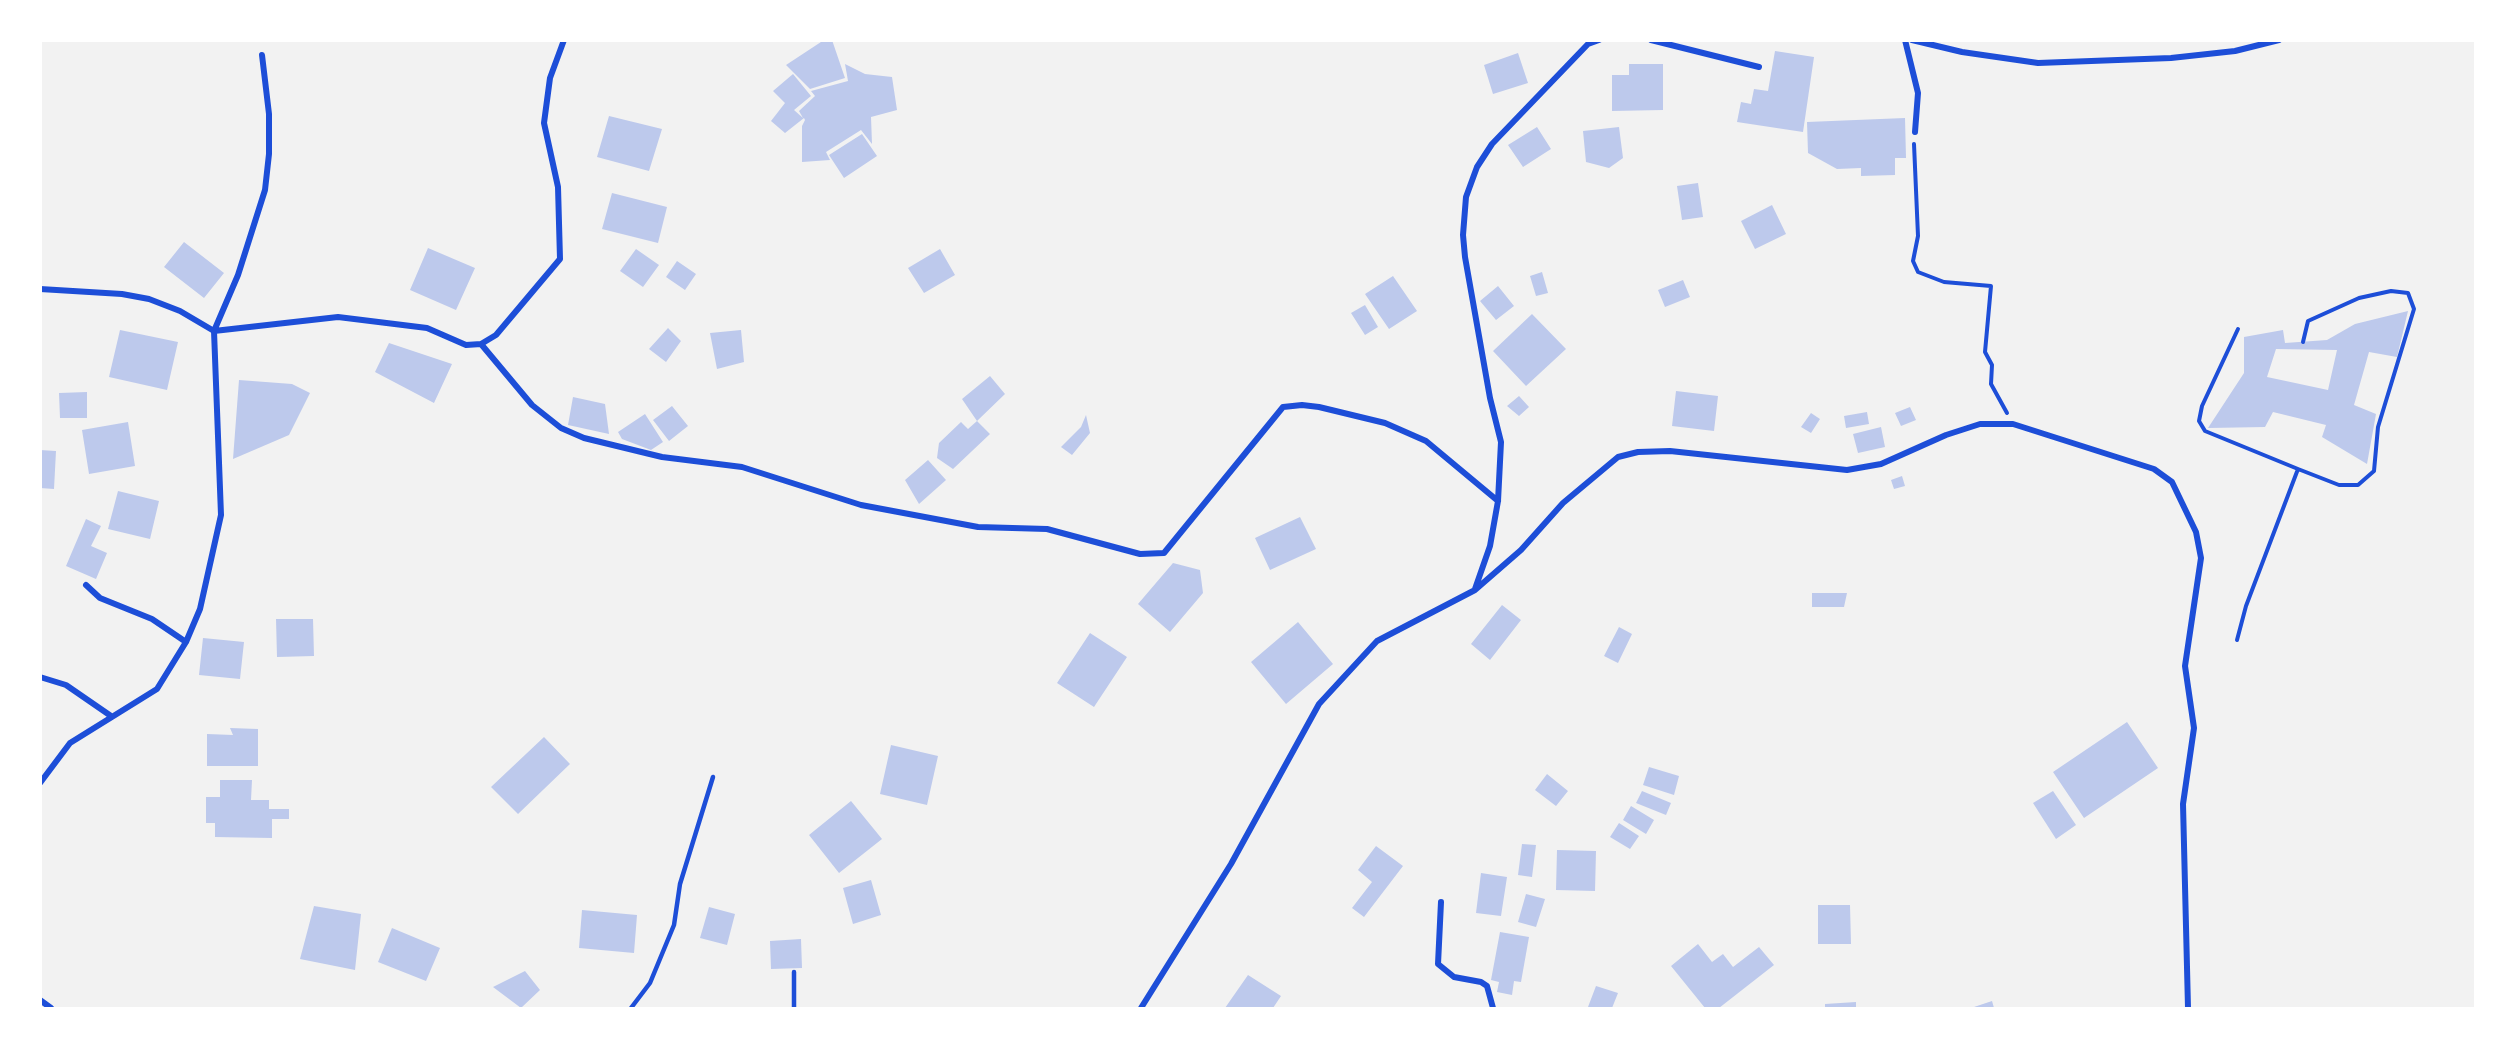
<!DOCTYPE html>
<style>
body{margin:0}
#map{position:relative;width:2516px;height:1049px;overflow:hidden;background:#f2f2f2;font-family:"DM Sans",sans-serif}
canvas{display:block}
.frame{position:absolute;inset:0;border:42px solid #fff;pointer-events:none}
</style>
<div id="map">
<canvas width="2516" height="1049"></canvas>
<div class="frame"></div>
</div>
<script>
const ctx = document.querySelector('canvas').getContext('2d');
ctx.lineJoin = 'round';
function paint(path, color) { ctx.fillStyle = color; ctx.fill(path, 'evenodd'); }
const poly = rows => new Path2D(rows.map(r => 'M' + r).join(''));
function strokePath(path, color, width, dash) { ctx.strokeStyle = color; ctx.lineWidth = width; ctx.lineCap = dash ? 'butt' : 'round'; ctx.setLineDash(dash || []); ctx.stroke(path); }
paint(poly([
 [824,40,832,40,845,78,810,89,786,65],
 [1775,51,1814,57,1803,132,1737,122,1741,102,1751,104,1754,89,1768,91],
 [1518,53,1528,83,1493,94,1484,65],
 [845,64,865,74,892,77,897,110,871,117,872,144,861,130,826,152,830,160,802,162,802,126,805,120,804,118,785,133,771,121,785,103,773,91,793,74,811,96,794,110,803,118,799,111,815,96,811,91,848,81],
 [1629,64,1663,64,1663,110,1612,111,1612,75,1629,75],
 [609,116,662,129,649,171,597,157],
 [1905,118,1906,158,1895,158,1895,175,1861,176,1861,168,1837,169,1808,153,1807,122],
 [1537,127,1551,149,1523,167,1508,145],
 [1619,127,1623,158,1609,168,1586,162,1583,131],
 [862,134,877,156,844,178,829,155],
 [1698,183,1703,217,1682,220,1677,186],
 [612,193,667,207,658,243,602,229],
 [1772,205,1786,234,1755,249,1741,221],
 [184,242,224,273,204,298,164,267],
 [428,248,475,268,456,310,410,290],
 [636,249,659,265,643,287,620,271],
 [940,249,955,275,924,293,908,268],
 [677,261,696,274,685,290,666,277],
 [1542,272,1548,293,1536,296,1530,276],
 [1393,276,1417,311,1389,329,1365,294],
 [1683,280,1690,297,1665,307,1658,290],
 [1498,286,1514,306,1496,320,1480,301],
 [1365,305,1378,327,1365,335,1351,313],
 [2408,311,2397,357,2369,352,2354,405,2376,414,2367,464,2322,437,2326,425,2273,412,2265,427,2208,428,2244,373,2244,337,2283,330,2285,343,2327,340,2355,324],
 [2276,349,2337,350,2328,390,2267,377],
 [1532,314,1566,349,1526,386,1493,351],
 [668,328,681,341,666,362,649,349],
 [120,330,178,342,167,390,109,377],
 [741,330,744,362,717,369,710,333],
 [389,343,452,364,434,403,375,372],
 [990,376,1005,394,977,421,990,434,953,469,937,458,939,443,961,422,968,429,977,421,962,399],
 [239,380,292,384,310,393,289,435,233,459],
 [1676,391,1718,396,1714,431,1672,426],
 [87,392,87,418,60,418,59,393],
 [1519,396,1529,407,1519,416,1507,406],
 [573,397,605,404,609,434,568,425],
 [672,406,688,426,669,441,653,420],
 [1910,407,1916,420,1901,426,1895,413],
 [1867,412,1869,424,1846,428,1844,416],
 [1811,413,1820,419,1811,433,1801,427],
 [645,414,663,442,651,450,622,439,618,432],
 [1086,415,1090,433,1072,455,1061,447,1081,427],
 [128,422,135,466,89,474,82,430],
 [1881,427,1885,447,1858,453,1853,434],
 [40,450,56,451,54,489,40,488],
 [928,460,946,480,919,504,905,480],
 [1902,476,1905,486,1894,489,1891,480],
 [118,491,159,501,150,539,108,529],
 [1300,517,1316,549,1270,570,1255,538],
 [86,519,101,526,91,546,107,553,96,579,66,566],
 [1173,563,1200,570,1203,593,1170,632,1138,604],
 [1812,593,1847,593,1844,607,1812,607],
 [1502,605,1521,620,1490,660,1471,644],
 [276,619,313,619,314,656,277,657],
 [1298,622,1333,664,1286,704,1251,662],
 [1619,627,1632,634,1618,663,1604,656],
 [1090,633,1127,657,1094,707,1057,683],
 [203,638,244,642,240,679,199,675],
 [2127,722,2158,768,2084,818,2053,772],
 [230,728,258,729,258,766,207,766,207,734,233,735],
 [544,737,570,764,518,814,491,787],
 [891,745,938,756,927,805,880,794],
 [1649,767,1679,776,1674,795,1643,785],
 [1547,774,1568,791,1556,806,1535,790],
 [220,780,252,780,251,800,269,800,269,809,289,809,289,819,272,819,272,838,215,837,215,823,206,823,206,797,220,797],
 [1642,791,1671,803,1666,815,1636,803],
 [2053,791,2076,825,2056,839,2033,803],
 [851,801,882,839,839,873,809,835],
 [1631,806,1654,820,1646,834,1623,820],
 [1619,823,1639,836,1630,849,1610,837],
 [1522,844,1536,845,1532,877,1518,875],
 [1376,846,1403,866,1364,917,1352,908,1372,882,1358,870],
 [1557,850,1596,851,1595,891,1556,890],
 [1481,873,1507,877,1501,916,1476,913],
 [871,880,881,915,853,924,843,888],
 [1526,894,1545,899,1536,927,1518,922],
 [1818,905,1850,905,1851,944,1818,944],
 [314,906,361,914,355,970,300,959],
 [709,907,735,914,727,945,700,938],
 [582,910,637,915,634,953,579,948],
 [392,928,440,948,426,981,378,962],
 [1500,932,1529,937,1521,982,1514,981,1512,995,1497,992,1499,982,1491,980],
 [801,939,802,968,771,969,770,941],
 [1698,944,1712,962,1723,954,1733,967,1759,947,1774,965,1719,1008,1705,1008,1671,966],
 [525,971,540,990,521,1008,493,987],
 [1248,975,1281,996,1273,1008,1225,1008],
 [1596,986,1618,993,1612,1008,1588,1007],
 [1992,1001,1994,1008,1971,1008],
 [1856,1002,1856,1008,1825,1008,1825,1004]
]), '#bdc9ec');
strokePath(poly([
 [1914,144,1918,236,1913,261,1918,272,1944,282,1991,286,1985,352,1992,365,1991,384,2007,413],
 [2238,329,2202,406,2199,421,2205,431,2298,469],
 [2237,640,2246,606,2298,469,2339,485,2358,485,2374,471,2378,427,2414,309,2408,293,2391,291,2359,298,2308,321,2303,342]
]), '#1d4ed8', 4);
strokePath(poly([
 [631,1008,650,983,674,925,680,884,713,777],
 [794,1008,794,972]
]), '#1d4ed8', 4.5);
strokePath(poly([
 [1651,40,1759,67],
 [1905,40,1918,93,1915,132],
 [1912,40,1962,52,2038,63,2171,58,2235,51,2279,40],
 [40,289,122,294,149,299,180,311,214,331,338,317,427,328,466,345,481,344,496,335,560,259,558,187,544,123,550,78,564,40],
 [481,344,532,405,561,428,584,438,662,457,742,467,861,505,978,527,1047,529,1140,554,1164,553,1283,407,1302,405,1319,407,1385,423,1426,441,1498,501],
 [86,585,100,598,152,619,186,642],
 [1475,589,1490,546,1498,501,1501,442,1490,398,1465,257,1463,235,1466,197,1477,167,1492,144,1588,44,1599,40],
 [40,677,66,685,111,716],
 [40,783,70,743,157,689,186,642,200,609,221,515,214,331,238,275,265,190,269,154,269,114,262,55],
 [1441,902,1438,964,1454,977,1481,982,1487,986,1493,1008],
 [40,1000,51,1008],
 [1141,1008,1231,864,1319,704,1377,641,1475,590,1521,550,1563,503,1618,457,1638,452,1670,451,1847,470,1881,464,1946,435,1980,424,2013,424,2154,469,2172,482,2196,532,2201,558,2185,666,2194,728,2183,804,2188,1008]
]), '#1d4ed8', 6);
</script>
